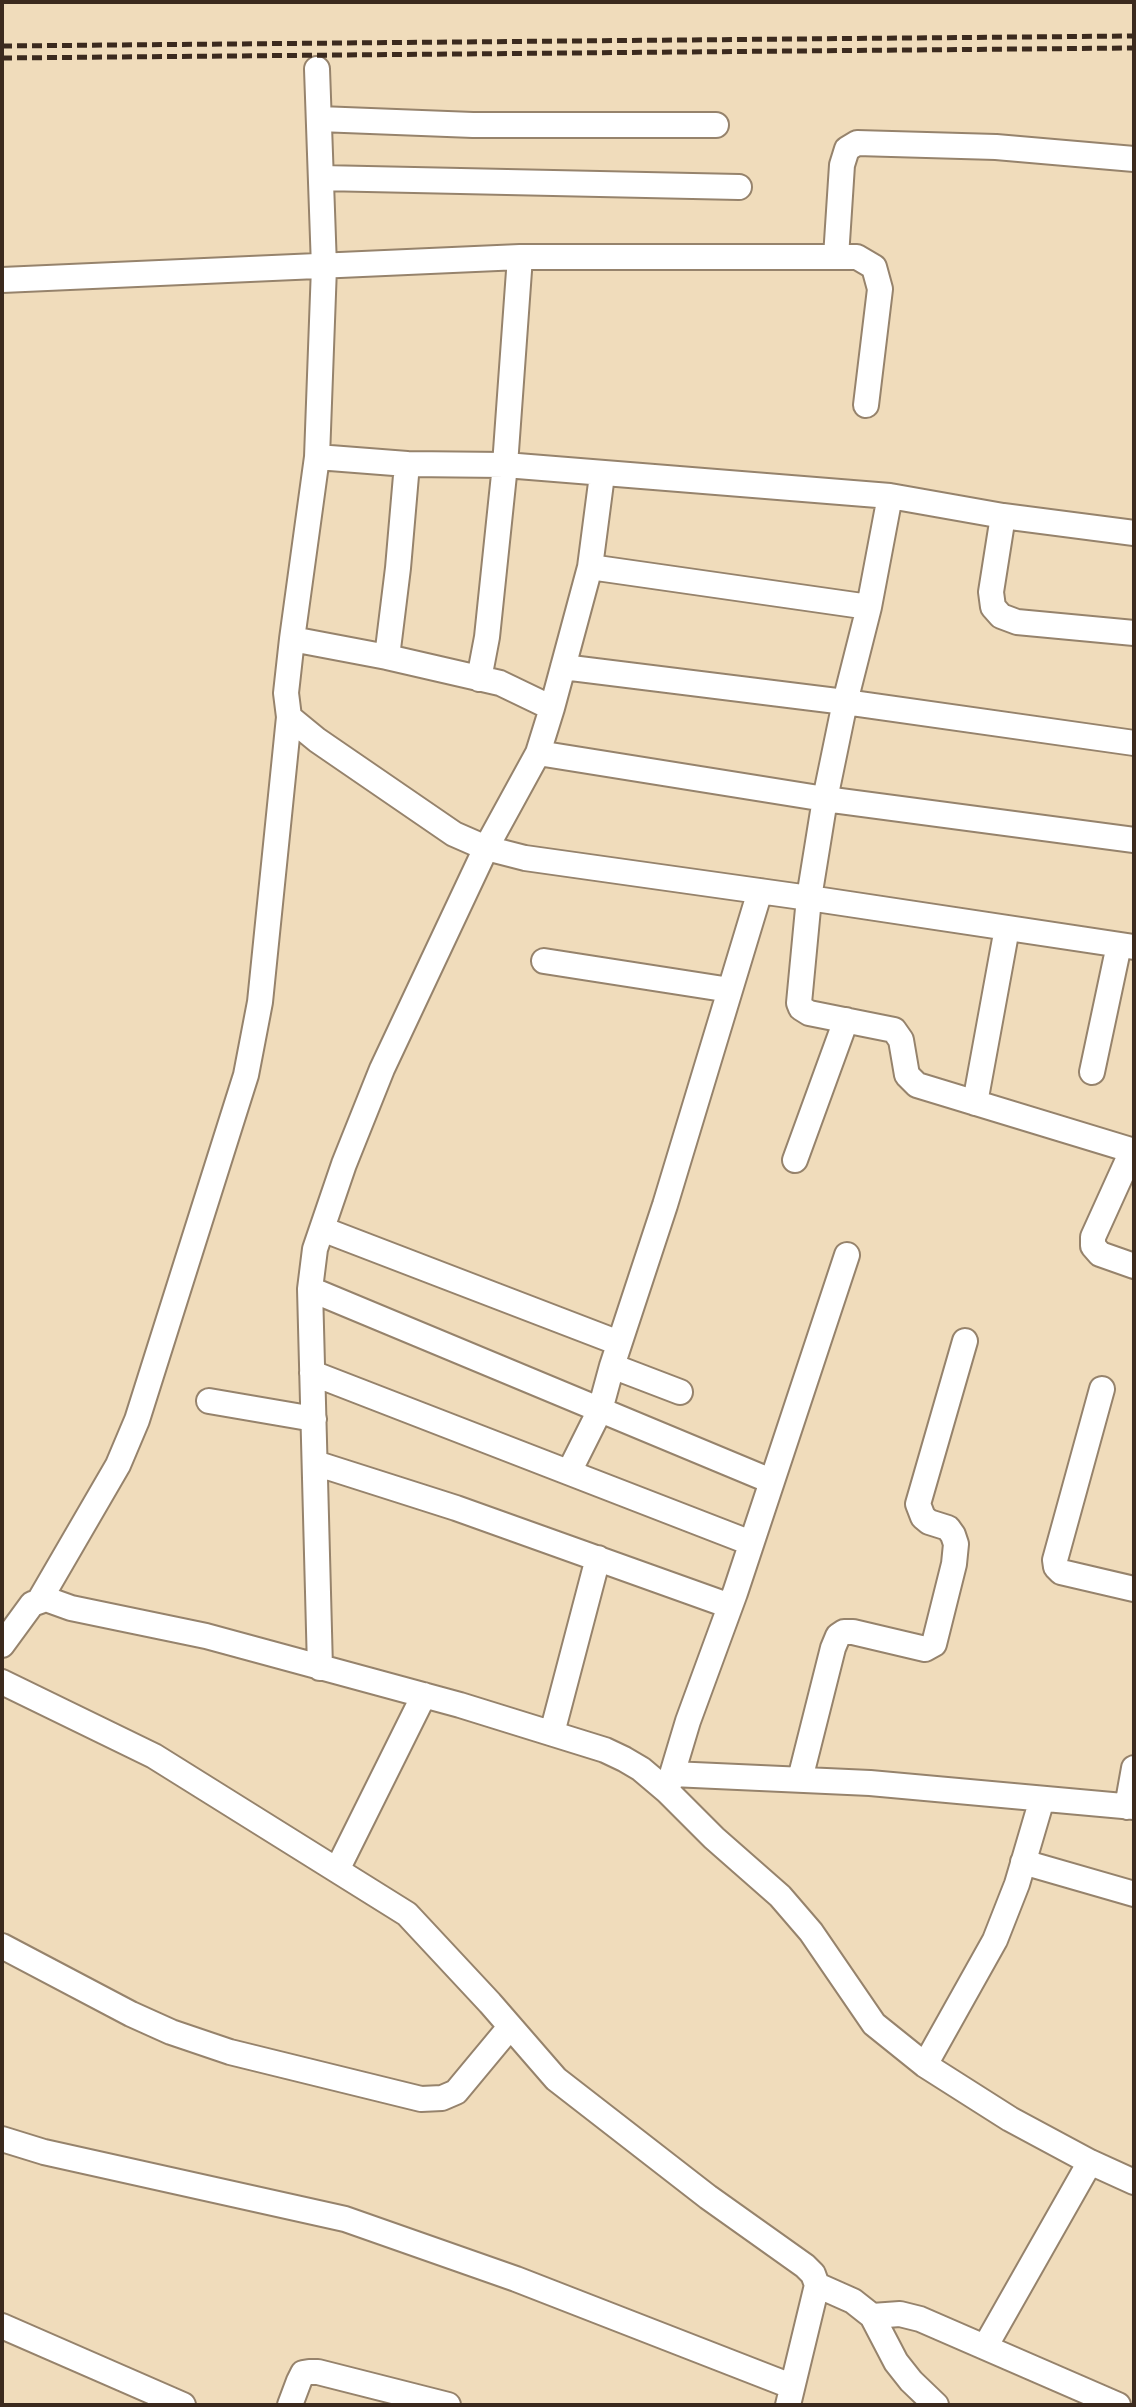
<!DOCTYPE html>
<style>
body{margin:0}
#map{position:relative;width:1136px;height:2407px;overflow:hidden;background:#f0dcbb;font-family:Mali,sans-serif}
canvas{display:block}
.frame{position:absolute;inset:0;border:4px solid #3b2a1e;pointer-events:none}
</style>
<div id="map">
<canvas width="1136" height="2407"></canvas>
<div class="frame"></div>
</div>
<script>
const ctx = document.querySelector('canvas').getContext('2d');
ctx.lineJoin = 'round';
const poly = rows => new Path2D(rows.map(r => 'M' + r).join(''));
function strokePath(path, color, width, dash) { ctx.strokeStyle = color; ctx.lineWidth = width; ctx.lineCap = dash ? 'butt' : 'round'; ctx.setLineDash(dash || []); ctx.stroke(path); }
const minor = poly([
 [317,69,324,267,317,457,292,639,286,693,289,717,317,740,454,834,486,848,525,858,809,898,1134,947],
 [319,119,473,125,716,125],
 [321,178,739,187],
 [836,257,842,165,847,149,857,143,996,147,1134,159],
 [2,280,520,257,857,257,874,267,880,289,866,405],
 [317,457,407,464,505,465,890,496,1003,516,1134,533],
 [890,496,869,607,845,702,825,799,809,898,799,1003,801,1008,809,1013,894,1030,901,1040,907,1075,917,1085,1134,1151],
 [1003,516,991,592,993,607,1001,616,1017,622,1134,633],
 [590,567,869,607],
 [292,639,387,657,500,683,552,708,590,567,602,475],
 [387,657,398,568,407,464],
 [563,667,845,702,1134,743],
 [479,679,487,637,505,465,520,257],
 [538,753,825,799,1134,840],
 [544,961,730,990],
 [1092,1072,1119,945],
 [975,1103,1007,928],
 [1132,1151,1093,1237,1093,1246,1100,1254,1134,1266],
 [795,1160,846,1020],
 [322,1229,619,1343],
 [310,1289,771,1481],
 [612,1366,680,1392],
 [312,1373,751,1543],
 [1102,1389,1055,1560,1056,1567,1061,1572,1134,1589],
 [209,1401,314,1419],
 [315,1463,456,1508,730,1606],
 [569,1472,600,1410,612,1366,665,1205,760,891],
 [39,1601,118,1465,137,1420,246,1075,260,1002,289,717],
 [2,1645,32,1604,46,1599,71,1608,206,1636,460,1705,605,1750,624,1759,641,1769,667,1791,714,1838,780,1896,811,1932,874,2024,925,2065,1010,2119,1090,2162,1134,2182],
 [320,1668,310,1289,315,1249,344,1164,382,1069,486,848,538,753,552,708],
 [2,1682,154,1756,407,1914,490,2003,556,2079,708,2197,805,2266,813,2274,817,2285,788,2405],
 [552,1733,598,1558],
 [672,1774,870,1783,1134,1807],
 [800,1779,833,1648,838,1636,844,1632,853,1632,925,1649,934,1644,954,1564,956,1544,953,1535,948,1528,929,1522,923,1517,918,1504,965,1341],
 [667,1791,688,1721,735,1593,847,1255],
 [1127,1807,1134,1768],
 [1023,1862,1134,1894],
 [337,1870,424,1695],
 [2,1946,131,2014,171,2032,230,2052,421,2099,442,2098,456,2092,510,2027],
 [925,2065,995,1940,1017,1884,1042,1799],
 [2,2139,44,2152,345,2219,516,2279,791,2386],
 [817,2285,853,2301,872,2316,896,2362,911,2381,936,2405],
 [872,2316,900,2314,920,2319,1118,2405],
 [2,2326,183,2405],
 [985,2347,1090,2162],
 [290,2405,299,2381,303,2373,309,2372,318,2372,448,2405]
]);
strokePath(minor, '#96836c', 28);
strokePath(minor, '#fff', 24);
strokePath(poly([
 [2,46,1134,36],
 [2,58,1134,48]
]), '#3b2a1e', 5, [10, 5]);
</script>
